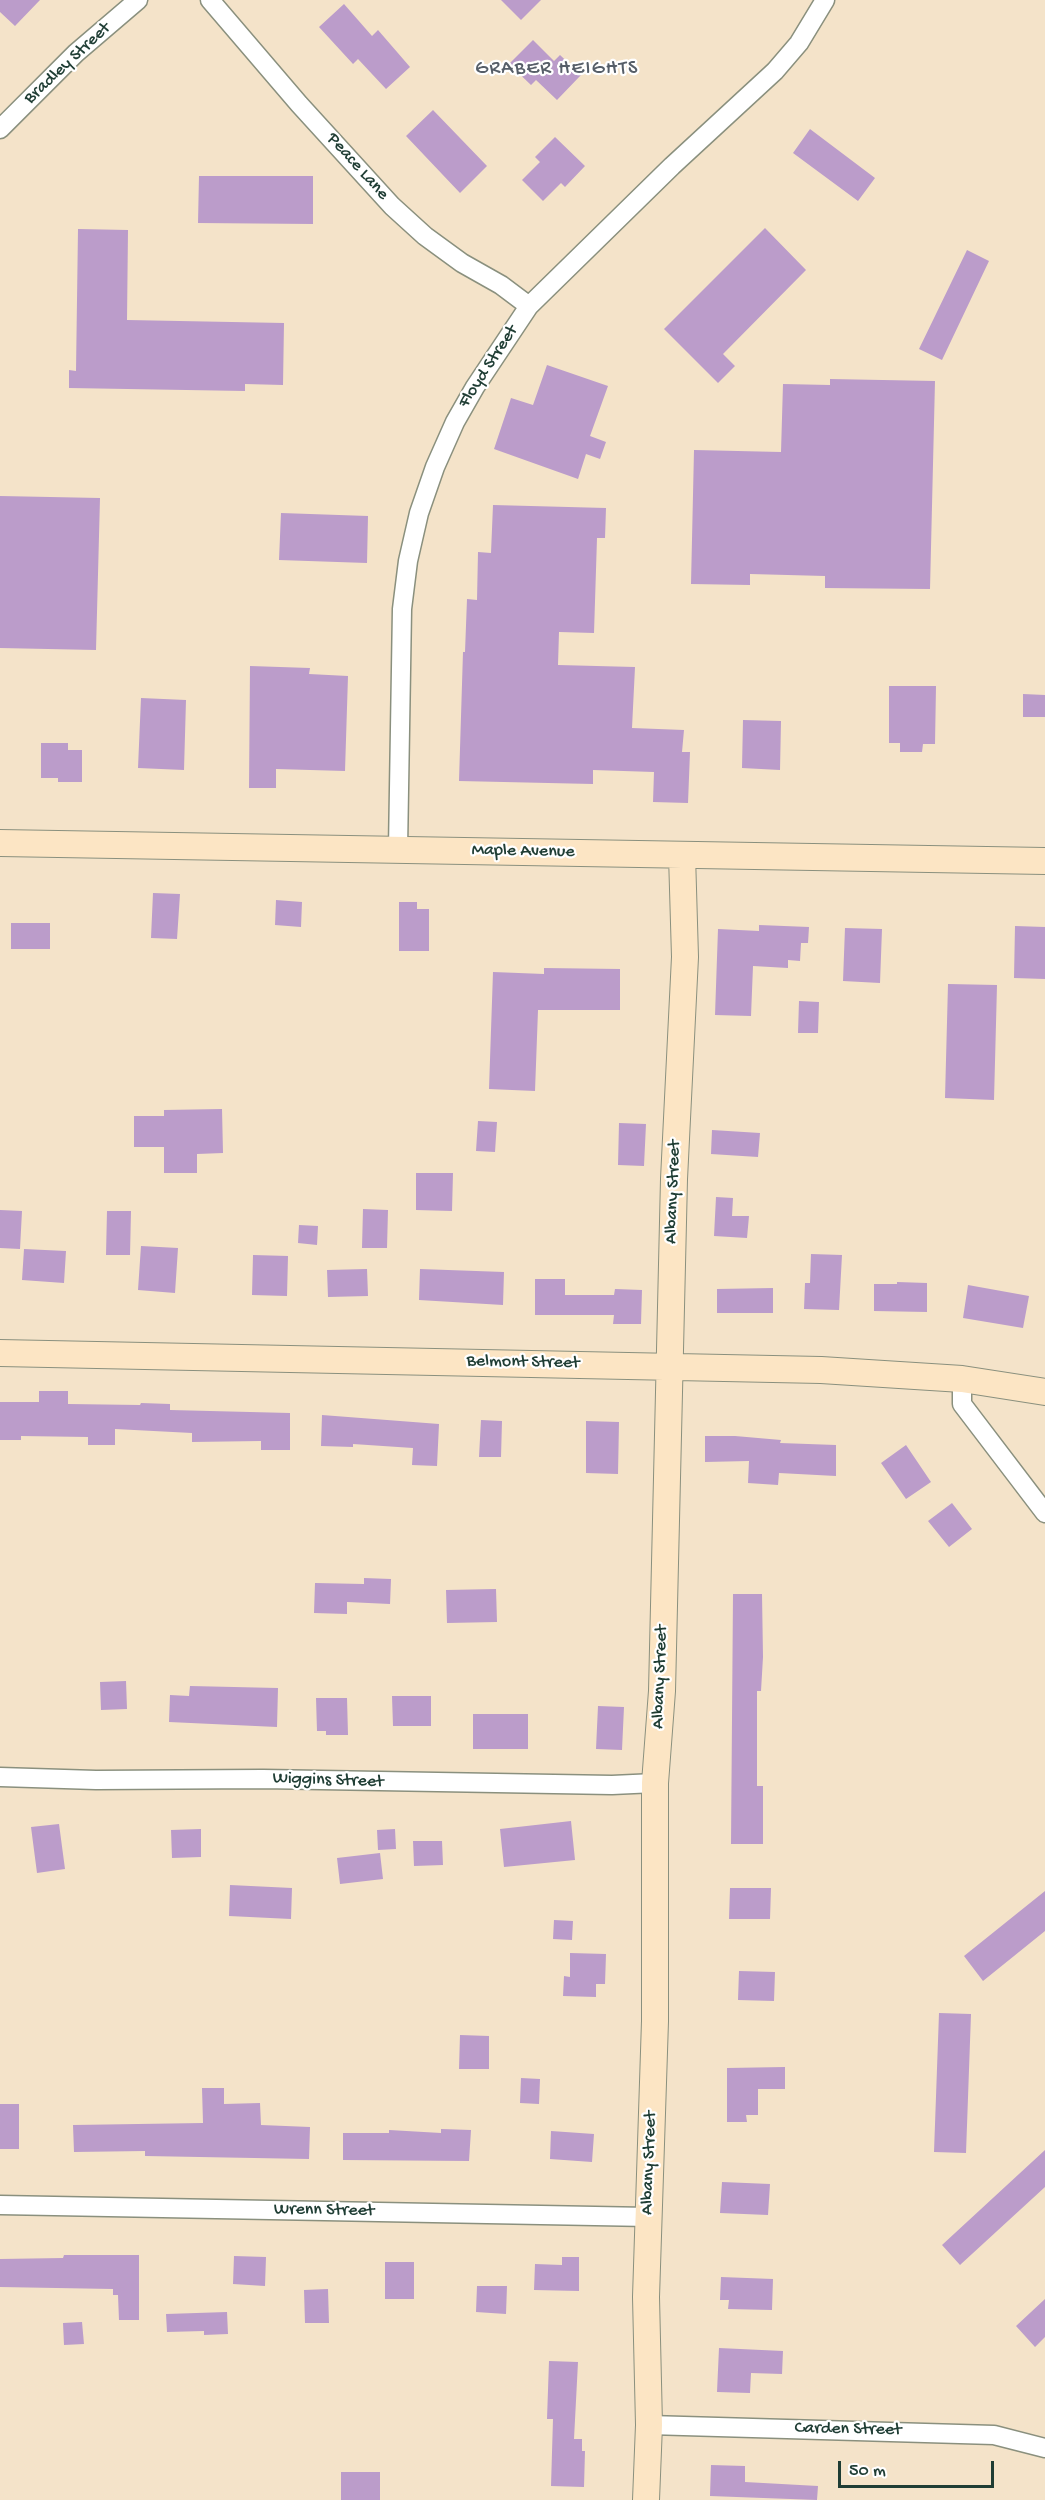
<!DOCTYPE html>
<style>
body{margin:0}
#map{position:relative;width:1045px;height:2500px;overflow:hidden;background:#f4e3c9;font-family:"Gochi Hand",sans-serif}
canvas{display:block}
.scale{position:absolute;left:838px;top:2461px;width:156px;height:27px;box-sizing:border-box;border:3px solid #1f3d34;border-top:0;padding-left:8px;font-size:18px;line-height:21px;white-space:nowrap;color:#1f3d34;-webkit-text-stroke:4px #fff;paint-order:stroke}
</style>
<div id="map">
<canvas width="1045" height="2500"></canvas>
<div class="scale">50 m</div>
</div>
<script>
const ctx = document.querySelector('canvas').getContext('2d');
ctx.lineJoin = 'round';
function paint(path, color) { ctx.fillStyle = color; ctx.fill(path, 'evenodd'); }
const poly = rows => new Path2D(rows.map(r => 'M' + r).join(''));
function strokePath(path, color, width, dash) { ctx.strokeStyle = color; ctx.lineWidth = width; ctx.lineCap = dash ? 'butt' : 'round'; ctx.setLineDash(dash || []); ctx.stroke(path); }
function write(font, color, halo, rows, align = 'center') {
  ctx.font = font + ' "Gochi Hand",sans-serif'; ctx.lineWidth = 4.5; ctx.setLineDash([]); ctx.textBaseline = 'middle'; ctx.strokeStyle = halo; ctx.fillStyle = color; for (const [text, x, y, turn = 0] of rows) {
    ctx.save(); ctx.translate(x, y); ctx.rotate((+turn || 0) * Math.PI / 180); ctx.textAlign = isNaN(turn) ? turn : align; if (halo) ctx.strokeText(text, 0, 0); ctx.fillText(text, 0, 0); ctx.restore();
  }
}
paint(poly([
 [0,0,40,0,15,26,0,12],
 [501,0,541,0,521,20],
 [344,4,372,36,378,30,410,67,386,89,358,59,353,64,319,27],
 [533,40,554,61,560,55,581,75,557,100,536,80,531,85,509,64],
 [433,110,487,166,460,193,406,136],
 [810,129,875,178,858,201,793,153],
 [555,137,585,166,565,187,561,183,543,201,522,180,540,162,535,157],
 [199,176,313,176,313,224,198,223],
 [765,228,806,270,723,354,735,366,718,383,664,329],
 [78,229,128,230,127,320,284,323,283,385,245,384,245,391,69,388,69,370,76,371],
 [967,250,989,261,942,360,919,349],
 [547,365,608,386,590,436,606,442,600,459,586,454,578,479,494,449,511,398,533,405],
 [830,379,935,381,930,589,825,588,825,576,750,574,750,585,691,584,694,450,781,452,783,384,830,385],
 [0,496,100,498,96,650,0,648],
 [493,505,606,508,605,538,597,538,594,633,559,632,558,665,635,667,632,728,684,730,682,752,690,752,688,803,653,802,654,772,593,770,593,784,459,781,463,652,465,652,467,599,477,600,478,552,491,553],
 [281,513,368,516,367,563,279,560],
 [250,666,310,668,309,674,348,676,345,771,276,769,276,788,249,788],
 [889,686,936,686,935,744,923,744,922,752,900,752,900,743,889,743],
 [1023,694,1045,695,1045,717,1023,717],
 [141,698,186,700,184,770,138,768],
 [743,720,781,721,780,770,742,768],
 [41,743,68,743,68,750,82,750,82,782,58,782,58,778,41,778],
 [153,893,180,894,177,939,151,938],
 [276,900,302,902,301,927,275,925],
 [399,902,417,902,417,909,429,909,429,951,399,951],
 [11,923,50,923,50,949,11,949],
 [759,925,809,927,808,943,801,943,800,961,788,960,788,968,753,966,751,1016,715,1015,718,929,759,931],
 [1015,926,1045,927,1045,979,1014,978],
 [845,928,882,929,880,983,843,981],
 [544,968,620,969,620,1010,538,1010,535,1091,489,1089,493,972,544,974],
 [948,984,997,985,994,1100,945,1098],
 [799,1001,819,1002,818,1033,798,1033],
 [222,1109,223,1153,197,1154,197,1173,164,1173,164,1147,134,1147,134,1116,164,1116,164,1110],
 [478,1121,497,1122,495,1152,476,1151],
 [619,1123,646,1124,644,1166,618,1165],
 [712,1130,760,1133,758,1157,711,1154],
 [416,1173,453,1173,452,1211,416,1210],
 [716,1197,733,1198,732,1216,749,1216,747,1238,714,1236],
 [363,1209,388,1210,387,1248,362,1248],
 [0,1210,22,1211,20,1249,0,1248],
 [107,1211,131,1211,130,1255,106,1255],
 [299,1225,318,1226,317,1245,298,1243],
 [141,1246,178,1248,175,1293,138,1290],
 [24,1249,66,1251,64,1283,22,1280],
 [811,1254,842,1255,839,1310,804,1309,805,1283,810,1283],
 [253,1255,288,1256,287,1296,252,1295],
 [367,1269,368,1296,328,1297,327,1270],
 [420,1269,504,1272,503,1305,419,1300],
 [535,1279,565,1279,565,1295,614,1295,615,1289,642,1290,641,1324,613,1324,614,1315,535,1315],
 [897,1282,927,1283,927,1312,874,1311,874,1284,897,1284],
 [968,1285,1029,1296,1023,1328,963,1318],
 [773,1288,773,1313,717,1313,717,1289],
 [39,1391,68,1391,68,1404,140,1405,141,1403,170,1404,170,1410,290,1413,290,1450,261,1450,261,1441,192,1442,192,1433,115,1429,115,1445,88,1445,88,1437,21,1436,21,1440,0,1440,0,1402,39,1402],
 [322,1415,439,1424,437,1466,412,1465,413,1448,353,1444,353,1447,321,1446],
 [481,1420,502,1421,501,1457,479,1457],
 [586,1421,619,1422,618,1474,586,1473],
 [705,1436,735,1436,781,1440,780,1443,836,1445,836,1476,779,1473,778,1485,748,1483,749,1461,705,1462],
 [906,1445,931,1482,906,1499,881,1463],
 [952,1503,972,1529,949,1547,928,1521],
 [364,1578,391,1579,390,1604,347,1602,347,1614,314,1613,315,1583,364,1584],
 [496,1589,497,1622,447,1623,446,1590],
 [733,1594,762,1594,763,1657,761,1691,757,1691,757,1786,763,1786,763,1844,731,1844],
 [126,1681,127,1709,101,1710,100,1682],
 [190,1686,278,1688,277,1727,169,1722,170,1695,189,1696],
 [392,1696,431,1696,431,1726,393,1726],
 [316,1698,347,1698,348,1735,326,1735,326,1731,317,1731],
 [598,1706,624,1707,622,1750,596,1749],
 [473,1714,528,1714,528,1749,473,1749],
 [571,1821,575,1860,504,1867,500,1829],
 [59,1824,65,1869,37,1873,31,1827],
 [201,1829,201,1857,172,1858,171,1830],
 [395,1829,396,1849,378,1850,377,1830],
 [413,1841,442,1841,443,1865,414,1866],
 [380,1853,383,1879,340,1884,337,1858],
 [230,1885,292,1888,291,1919,229,1916],
 [730,1888,771,1888,770,1919,729,1919],
 [1045,1891,1045,1931,983,1981,964,1956],
 [554,1920,573,1921,572,1940,553,1939],
 [570,1953,606,1954,605,1984,596,1984,596,1997,563,1996,564,1976,570,1977],
 [739,1971,775,1972,774,2001,738,2000],
 [939,2013,971,2014,966,2153,934,2152],
 [460,2035,489,2036,489,2069,459,2069],
 [785,2067,785,2089,758,2089,758,2115,746,2115,747,2122,727,2122,727,2068],
 [521,2078,540,2079,539,2104,520,2103],
 [202,2088,224,2088,224,2104,260,2103,261,2125,310,2127,309,2159,145,2156,145,2151,74,2152,73,2125,203,2123],
 [0,2104,19,2104,19,2149,0,2149],
 [441,2129,471,2130,469,2161,343,2160,343,2133,389,2133,389,2130,441,2133],
 [551,2131,594,2134,592,2162,550,2159],
 [1045,2150,1045,2187,960,2265,942,2245],
 [722,2182,770,2184,768,2215,720,2213],
 [64,2255,139,2255,139,2320,119,2320,118,2295,113,2295,113,2289,0,2287,0,2259,63,2258],
 [234,2256,266,2257,265,2286,233,2284],
 [562,2257,579,2257,579,2291,534,2290,535,2264,562,2265],
 [385,2262,414,2262,414,2299,385,2299],
 [721,2277,773,2279,772,2310,728,2309,729,2300,720,2300],
 [477,2286,507,2286,506,2314,476,2312],
 [328,2289,329,2323,305,2323,304,2290],
 [1045,2299,1045,2337,1035,2347,1016,2326],
 [227,2312,228,2334,204,2335,204,2331,167,2332,166,2314],
 [82,2322,84,2344,64,2345,63,2323],
 [719,2348,783,2351,782,2374,751,2373,750,2393,717,2392],
 [549,2361,578,2362,574,2439,582,2439,582,2451,585,2451,584,2487,551,2486,553,2419,547,2419],
 [711,2465,745,2466,745,2482,818,2486,817,2500,710,2496],
 [341,2472,380,2472,380,2500,341,2500]
]), '#bb9cca');
const street = poly([
 [210,0,299,104,392,206,425,236,462,263,501,285,529,306],
 [0,129,76,53,138,0],
 [398,849,402,609,408,561,419,513,435,467,455,422,475,387,529,306,672,166,775,71,799,43,825,0],
 [962,1379,962,1404,1045,1513],
 [0,1777,96,1780,263,1779,612,1785,655,1783],
 [0,2205,649,2217],
 [649,2425,994,2435,1045,2448]
]);
const secondary = poly([
 [0,843,1045,861],
 [0,1353,821,1370,962,1379,1045,1392],
 [646,2500,649,2425,646,2297,655,2021,655,1783,662,1691,674,1179,685,957,682,855]
]);
strokePath(street, '#8a907e', 21);
strokePath(secondary, '#8a907e', 28);
strokePath(street, '#fff', 18);
strokePath(secondary, '#fce5c4', 26);
write('18px', '#1f3d34', '#fff', [
 ["Bradley Street",68,64,-43],
 ["Peace Lane",357,167,48],
 ["Floyd Street",489,367,-57],
 ["Maple Avenue",523,852,1],
 ["Albany Street",674,1192,-88],
 ["Belmont Street",523,1363,1],
 ["Albany Street",661,1677,-88],
 ["Wiggins Street",328,1781,2],
 ["Albany Street",650,2163,-88],
 ["Wrenn Street",324,2211,1],
 ["Carden Street",848,2430,1]
]);
ctx.letterSpacing = '1.5px';
write('20px', '#565e68', '#fff', [
 ["GRABER HEIGHTS",557,70]
]);
ctx.letterSpacing = '0px';
</script>
